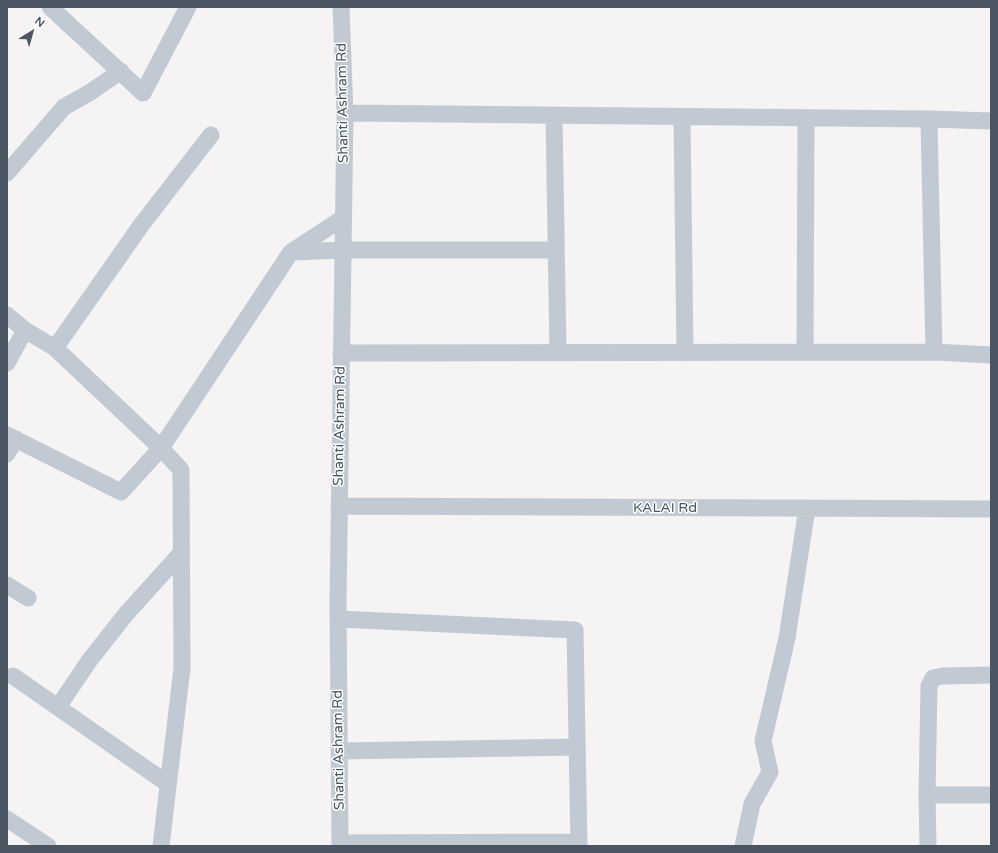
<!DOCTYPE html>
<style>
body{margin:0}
#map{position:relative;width:998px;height:853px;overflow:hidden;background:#f5f3f3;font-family:"Varela Round",sans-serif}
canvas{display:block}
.frame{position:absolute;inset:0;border:8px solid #4a5661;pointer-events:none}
.north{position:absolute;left:12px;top:12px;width:40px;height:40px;-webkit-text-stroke:3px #fff;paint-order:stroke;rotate:37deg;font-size:11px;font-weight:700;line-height:16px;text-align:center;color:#4a5661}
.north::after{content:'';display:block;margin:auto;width:14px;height:18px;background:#4a5661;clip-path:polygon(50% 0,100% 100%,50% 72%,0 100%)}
</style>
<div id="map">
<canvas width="998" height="853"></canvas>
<div class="frame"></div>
<div class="north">N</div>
</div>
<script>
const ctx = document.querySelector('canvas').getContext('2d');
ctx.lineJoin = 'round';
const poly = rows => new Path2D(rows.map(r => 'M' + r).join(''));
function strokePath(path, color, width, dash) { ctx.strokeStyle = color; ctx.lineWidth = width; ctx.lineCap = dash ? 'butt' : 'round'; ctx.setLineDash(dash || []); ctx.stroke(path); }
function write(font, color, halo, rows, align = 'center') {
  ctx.font = font + ' "Varela Round",sans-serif'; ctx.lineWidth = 3; ctx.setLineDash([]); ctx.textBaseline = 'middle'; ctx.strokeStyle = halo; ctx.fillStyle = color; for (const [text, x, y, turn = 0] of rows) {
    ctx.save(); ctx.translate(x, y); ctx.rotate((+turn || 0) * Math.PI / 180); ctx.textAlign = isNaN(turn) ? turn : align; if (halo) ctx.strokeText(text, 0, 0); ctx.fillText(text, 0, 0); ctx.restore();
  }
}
strokePath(poly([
 [50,7,143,93,188,7],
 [554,116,558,353],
 [682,117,685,353],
 [929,119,991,121],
 [7,173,64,107,89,93,121,71],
 [291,252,343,250,556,250],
 [7,315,25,330,55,348,142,224,211,135],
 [805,352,806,118],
 [934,352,991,355],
 [341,353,934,352,929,119,345,113],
 [7,363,25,330],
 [7,435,121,492,161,448,55,348],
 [7,454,16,439],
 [339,506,991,509],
 [7,585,28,598],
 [338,619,575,630,579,846],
 [13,676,168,784],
 [58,707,89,661,126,614,182,552],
 [339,751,577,747],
 [927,795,991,795],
 [7,819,48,846],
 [340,843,579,842],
 [161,846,182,668,181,470,161,448,291,252,343,218],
 [340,846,338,603,345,113,341,7],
 [743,846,752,804,770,772,763,741,787,638,807,508],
 [928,846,927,795,929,686,933,678,943,676,991,675]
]), '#c1cad2', 17);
write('14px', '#4a5661', '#fff', [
 ["Shanti Ashram Rd",343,103,-91],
 ["Shanti Ashram Rd",340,426,-89],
 ["KALAI Rd",665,508],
 ["Shanti Ashram Rd",339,750,-91]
]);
</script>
